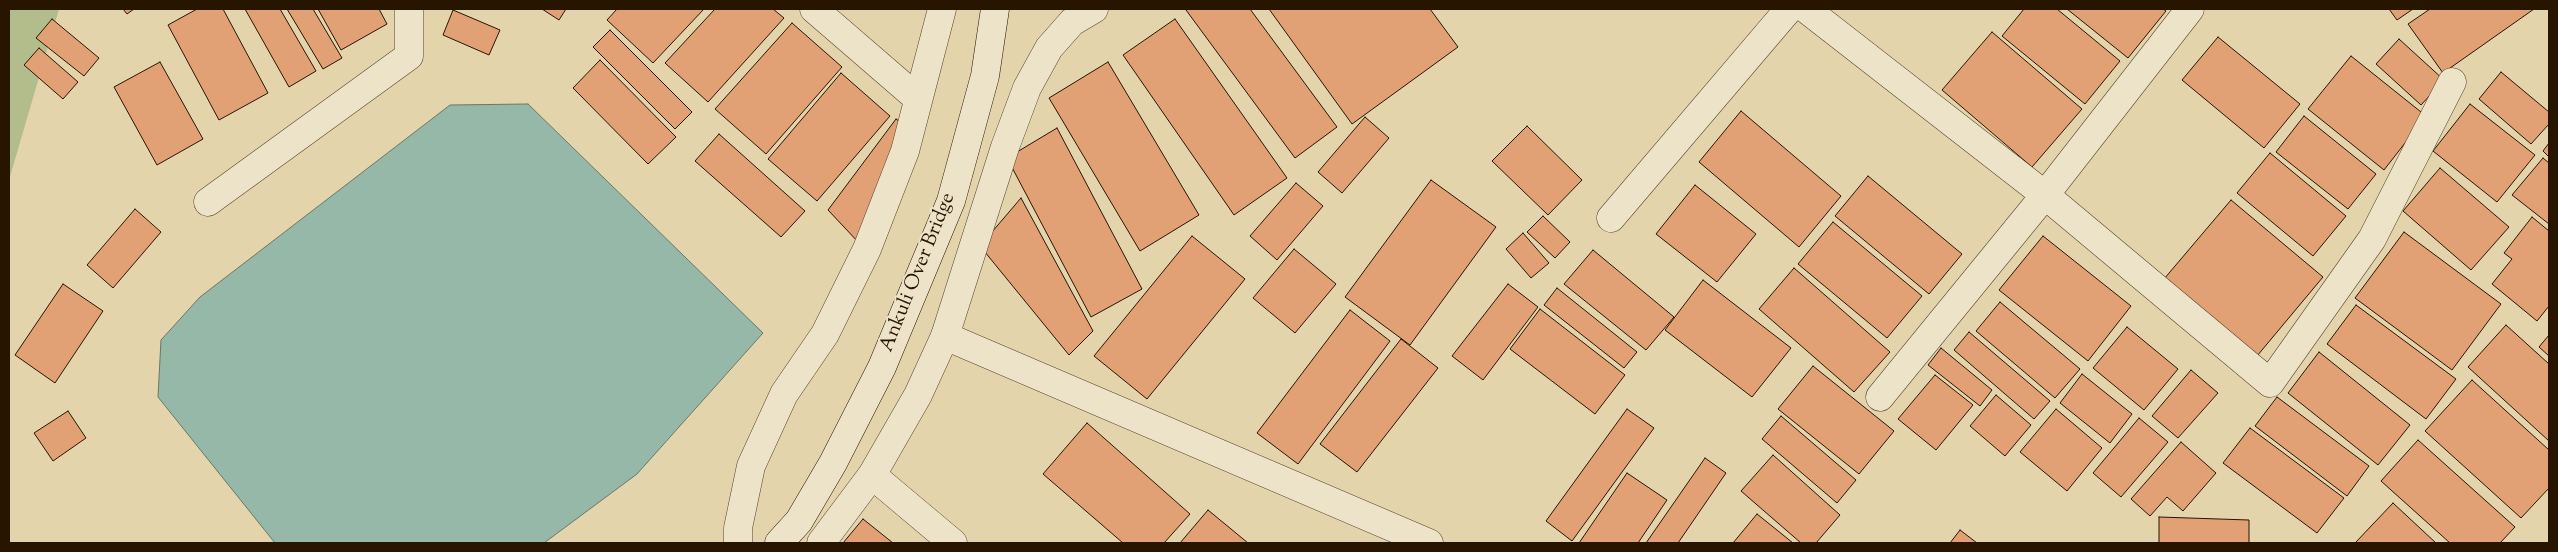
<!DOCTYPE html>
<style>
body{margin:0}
#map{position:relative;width:2558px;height:552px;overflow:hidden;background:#e4d4ac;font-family:"Sorts Mill Goudy",serif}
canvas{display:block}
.frame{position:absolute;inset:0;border:10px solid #271500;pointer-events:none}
</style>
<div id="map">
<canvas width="2558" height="552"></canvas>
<div class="frame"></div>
</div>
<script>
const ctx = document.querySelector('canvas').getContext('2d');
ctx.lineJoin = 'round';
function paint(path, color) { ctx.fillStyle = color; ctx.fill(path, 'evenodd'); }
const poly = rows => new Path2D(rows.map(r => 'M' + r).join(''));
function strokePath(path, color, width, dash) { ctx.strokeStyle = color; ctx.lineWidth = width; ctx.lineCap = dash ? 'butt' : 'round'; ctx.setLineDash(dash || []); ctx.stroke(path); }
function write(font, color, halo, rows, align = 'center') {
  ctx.font = font + ' "Sorts Mill Goudy",serif'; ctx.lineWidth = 4; ctx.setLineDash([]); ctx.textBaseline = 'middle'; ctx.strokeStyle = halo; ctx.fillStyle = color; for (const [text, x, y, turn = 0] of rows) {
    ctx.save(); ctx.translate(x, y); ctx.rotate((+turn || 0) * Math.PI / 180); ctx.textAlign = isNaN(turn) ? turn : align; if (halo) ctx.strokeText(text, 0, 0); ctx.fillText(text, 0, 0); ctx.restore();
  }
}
paint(poly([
 [9,9,59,9,9,180]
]), '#b2bd8b');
const water = poly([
 [528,104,763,333,637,474,544,543,275,543,158,397,161,340,200,297,450,105,528,104]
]);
paint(water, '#95b8a8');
strokePath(water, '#697765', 1);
const building = poly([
 [123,9,134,9,127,14,123,9],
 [197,9,223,9,268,93,219,120,168,25,197,9],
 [245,9,280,9,316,71,289,87,245,9],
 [287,9,313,9,342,58,323,69,287,9],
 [318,9,379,9,387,24,341,50,318,9],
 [542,9,566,9,559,20,542,9],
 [617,9,704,9,653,63,607,20,617,9],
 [715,9,773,9,784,18,708,102,665,63,715,9],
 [1188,9,1250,9,1337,127,1295,158,1186,10,1188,9],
 [1269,9,1430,9,1458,47,1352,124,1269,9],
 [2024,9,2057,9,2120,61,2085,104,2002,36,2024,9],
 [2067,9,2163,9,2166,11,2128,58,2067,9],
 [2389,9,2413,9,2397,20,2389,9],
 [2430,9,2534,9,2443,73,2408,24,2430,9],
 [453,10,500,30,489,55,443,35,453,10],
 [52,19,99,58,84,76,36,38,52,19],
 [1175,19,1287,178,1234,215,1123,55,1175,19],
 [792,23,842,67,766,154,715,109,792,23],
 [610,30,692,112,675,129,593,47,610,30],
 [1992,32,2082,109,2032,167,1942,90,1992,32],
 [2218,37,2300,104,2264,148,2182,80,2218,37],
 [2399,39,2444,80,2421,105,2376,64,2399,39],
 [39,48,78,82,63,99,24,65,39,48],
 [2351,56,2426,116,2384,170,2308,109,2351,56],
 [600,60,676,137,648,164,573,88,600,60],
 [160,62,203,139,157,165,114,87,160,62],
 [1108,62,1199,215,1140,251,1049,98,1108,62],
 [2501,72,2549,112,2549,124,2531,144,2479,99,2501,72],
 [841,73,890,116,817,201,768,159,841,73],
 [2470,104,2535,155,2497,202,2433,151,2470,104],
 [1741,111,1841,196,1799,247,1699,162,1741,111],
 [2304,116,2376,174,2348,209,2276,152,2304,116],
 [1365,117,1389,138,1342,193,1318,172,1365,117],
 [896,119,908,127,860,244,828,210,896,119],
 [1527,126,1582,180,1548,215,1492,161,1527,126],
 [1057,128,1142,289,1091,317,1007,158,1057,128],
 [719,134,805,211,781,237,695,161,719,134],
 [2549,143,2549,157,2543,151,2549,143],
 [2270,153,2346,216,2313,256,2237,193,2270,153],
 [2543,158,2549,163,2549,224,2512,195,2543,158],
 [2440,168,2509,227,2471,270,2403,211,2440,168],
 [1868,176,1962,254,1929,294,1835,216,1868,176],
 [1431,180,1496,227,1410,345,1345,297,1431,180],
 [1296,183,1323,206,1277,260,1250,236,1296,183],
 [1695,185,1756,234,1717,282,1656,234,1695,185],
 [1021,198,1093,331,1069,355,980,246,1021,198],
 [2231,200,2323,277,2257,356,2164,279,2231,200],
 [135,209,161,232,113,288,87,265,135,209],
 [1543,216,1570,242,1555,258,1527,232,1543,216],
 [2532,217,2549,231,2549,306,2537,321,2492,284,2512,259,2504,253,2532,217],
 [1833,222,1922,296,1887,338,1798,264,1833,222],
 [2404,232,2501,304,2452,370,2355,298,2404,232],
 [1523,233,1549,263,1531,278,1506,249,1523,233],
 [1192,236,1245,279,1147,399,1094,356,1192,236],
 [2043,236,2131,306,2088,361,1999,290,2043,236],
 [1294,249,1336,284,1295,333,1253,298,1294,249],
 [1593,250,1674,317,1646,350,1564,284,1593,250],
 [1794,268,1890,352,1854,392,1759,309,1794,268],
 [1703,280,1791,348,1752,397,1665,330,1703,280],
 [63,284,103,311,55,383,15,355,63,284],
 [1508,284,1538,307,1483,380,1452,356,1508,284],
 [1557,288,1637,352,1624,368,1544,305,1557,288],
 [2000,302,2080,369,2055,398,1976,331,2000,302],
 [2356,305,2456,379,2426,419,2327,344,2356,305],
 [1540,309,1625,375,1595,414,1510,349,1540,309],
 [1350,310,1390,341,1298,464,1257,433,1350,310],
 [2506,325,2549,364,2549,441,2468,367,2506,325],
 [2127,327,2178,369,2144,410,2093,368,2127,327],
 [1969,332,2050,401,2034,419,1954,350,1969,332],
 [2549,335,2549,356,2539,347,2549,335],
 [1401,339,1438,368,1357,472,1320,444,1401,339],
 [1941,348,1992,390,1980,406,1928,365,1941,348],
 [2319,352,2410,425,2378,465,2288,393,2319,352],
 [1813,366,1894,431,1859,474,1778,409,1813,366],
 [2191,370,2218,393,2178,438,2152,416,2191,370],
 [2082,374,2132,414,2110,443,2060,403,2082,374],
 [1935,375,1973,405,1936,450,1898,419,1935,375],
 [2472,380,2549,450,2549,488,2521,518,2425,431,2472,380],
 [1996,395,2031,425,2005,456,1970,426,1996,395],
 [2277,397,2369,466,2347,496,2255,426,2277,397],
 [1627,409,1654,428,1572,541,1546,521,1627,409],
 [2056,409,2102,448,2067,491,2020,452,2056,409],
 [68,411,86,438,53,461,34,433,68,411],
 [1781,416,1856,480,1837,503,1762,439,1781,416],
 [2139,418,2168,442,2121,497,2093,473,2139,418],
 [1087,423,1190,514,1164,543,1123,543,1043,474,1087,423],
 [2250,428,2344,498,2317,533,2223,463,2250,428],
 [2418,440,2515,527,2500,543,2450,543,2381,481,2418,440],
 [2181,442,2216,473,2183,511,2167,497,2150,516,2131,499,2181,442],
 [1773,455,1840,515,1816,543,1801,543,1741,491,1773,455],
 [1705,458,1726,473,1678,543,1646,543,1705,458],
 [1627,473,1667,500,1638,543,1579,543,1627,473],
 [2393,503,2436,543,2355,543,2393,503],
 [1208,510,1248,543,1180,543,1208,510],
 [1757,514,1793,543,1733,543,1757,514],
 [2159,517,2249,520,2249,543,2159,543,2159,517],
 [863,519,893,543,843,543,863,519],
 [1960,530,1977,543,1950,543,1960,530]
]);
paint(building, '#e2a075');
strokePath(building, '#271500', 1);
const minor = poly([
 [814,9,917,98],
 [1806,9,2045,195,2270,383,2372,239,2452,82],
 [208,202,409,56,409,9],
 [1611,218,1789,9],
 [945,336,1429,543],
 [1880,397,2045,195,2190,9],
 [872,475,953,543],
 [738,543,738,528,751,466,784,394,825,334,867,249,905,151,942,9]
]);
const tertiary = poly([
 [821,543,872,475,918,395,945,336,1005,147,1027,88,1049,48,1072,22,1094,9]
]);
const secondary = poly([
 [779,543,799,521,833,463,882,367,951,201,985,76,995,9]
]);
strokePath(minor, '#56452b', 29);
strokePath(tertiary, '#56452b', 29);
strokePath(secondary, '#271500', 29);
strokePath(minor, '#ede3c9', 28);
strokePath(tertiary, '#ede3c9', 28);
strokePath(secondary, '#ede3c9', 28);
write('20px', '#271500', '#ede3c9', [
 ["Ankuli Over Bridge",919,273,-68]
]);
</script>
